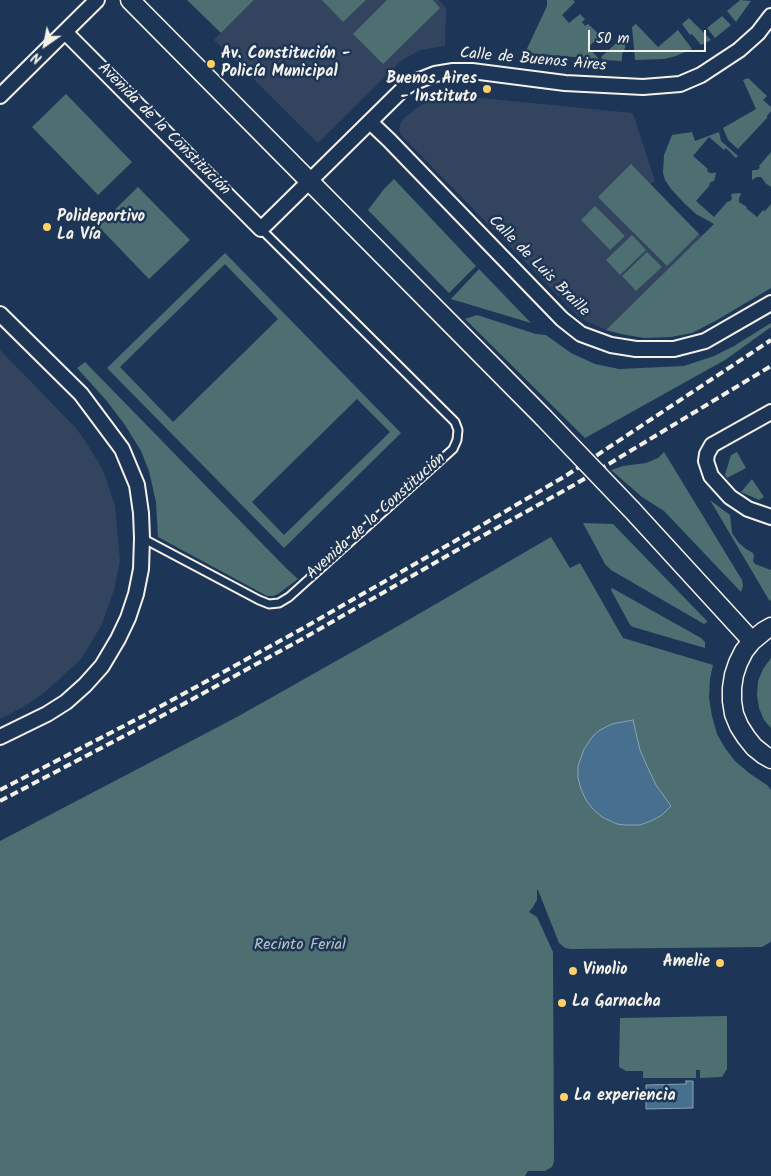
<!DOCTYPE html>
<meta charset="utf-8">
<style>
body{margin:0}
#map{position:relative;width:771px;height:1176px;overflow:hidden;background:#1d3557;font-family:Kalam,sans-serif}
canvas{display:block}
.north{position:absolute;left:20px;top:20px;width:50px;height:50px;-webkit-text-stroke:4px #1d3557;paint-order:stroke;rotate:213deg;font-size:14px;font-weight:700;line-height:20px;text-align:center;color:#f4f1e8}
.north::after{content:'';display:block;margin:auto;width:18px;height:22px;background:#f4f1e8;clip-path:polygon(50% 0,100% 100%,50% 72%,0 100%)}
.scale{position:absolute;left:588px;top:30px;width:118px;height:22px;box-sizing:border-box;border:2px solid #f4f1e8;border-top:0;padding-left:6px;font-size:15px;line-height:18px;white-space:nowrap;color:#f4f1e8;-webkit-text-stroke:4px #1d3557;paint-order:stroke}
</style>
<div id="map">
<canvas width="771" height="1176"></canvas>
<div class="north">N</div>
<div class="scale">50 m</div>
</div>
<script>
const ctx = document.querySelector('canvas').getContext('2d');
ctx.lineJoin = 'round';
function paint(path, color) { ctx.fillStyle = color; ctx.fill(path, 'evenodd'); }
const poly = rows => new Path2D(rows.map(r => 'M' + r).join(''));
function strokePath(path, color, width, dash) { ctx.strokeStyle = color; ctx.lineWidth = width; ctx.lineCap = dash ? 'butt' : 'round'; ctx.setLineDash(dash || []); ctx.stroke(path); }
function write(font, color, halo, rows, align = 'center') {
  ctx.font = font + ' Kalam,sans-serif'; ctx.lineWidth = 5; ctx.setLineDash([]); ctx.textBaseline = 'middle'; ctx.strokeStyle = halo; ctx.fillStyle = color; for (const [text, x, y, turn = 0] of rows) {
    ctx.save(); ctx.translate(x, y); ctx.rotate((+turn || 0) * Math.PI / 180); ctx.textAlign = isNaN(turn) ? turn : align; if (halo) ctx.strokeText(text, 0, 0); ctx.fillText(text, 0, 0); ctx.restore();
  }
}
paint(poly([
 [254,0,438,0,446,8,445,46,420,50,402,60,318,143,214,40],
 [451,95,633,113,655,181,650,184,702,237,606,330,586,321,577,315,401,135,399,129,401,122,405,117,421,105,439,97,443,102],
 [0,350,75,427,84,439,99,463,104,473,115,506,120,561,114,590,102,624,91,643,80,660,44,693,23,707,0,719]
]), '#33445e');
paint(poly([
 [187,0,254,0,221,33],
 [322,0,366,0,343,22],
 [387,0,433,0,440,8,383,64,353,34],
 [547,0,573,0,575,2,562,15,569,23,580,14,585,19,582,22,585,26,588,24,601,36,588,47,599,59,525,53,547,6],
 [740,0,751,1,736,22,727,11],
 [722,16,731,25,715,38,707,28],
 [689,18,711,40,701,45,692,34,690,35,682,24],
 [636,24,658,47,678,30,692,49,676,56,664,59,635,60,632,27],
 [625,35,625,48,622,55,622,61,603,60,601,57],
 [748,78,767,96,763,100,771,107,771,111,767,116,767,118,738,149,728,140,723,128,756,109,743,80],
 [66,94,132,162,98,195,32,127],
 [692,132,695,141,719,132,721,141,738,156,736,158,726,148,724,150,709,137,693,156,708,169,707,171,710,173,714,173,715,172,716,173,714,181,711,182,709,184,710,185,696,201,714,217,728,201,729,202,732,199,731,194,740,193,741,194,739,198,739,202,747,207,746,208,757,217,763,210,765,211,771,204,771,288,717,320,692,333,671,337,644,338,621,334,606,330,714,224,696,214,685,204,671,189,665,180,663,173,664,155,672,135],
 [771,152,771,187,767,184,767,185,761,177,757,177,752,180,752,171,753,170,757,170,760,168,759,166],
 [631,164,699,234,667,266,598,197],
 [394,179,476,266,449,293,368,210,384,189],
 [138,187,190,240,149,279,98,226],
 [595,206,625,236,610,250,581,220],
 [632,235,646,250,620,275,606,260],
 [647,252,662,267,636,291,622,276],
 [225,253,401,433,284,548,107,368],
 [225,264,278,319,173,422,120,367],
 [357,399,390,432,284,535,252,502],
 [479,269,531,323,451,299],
 [477,315,536,334,546,335,571,353,595,364,619,369,684,366,714,356,734,346,771,323,771,327,725,360,585,438,465,319],
 [85,362,287,569,298,579,278,594,273,596,267,596,158,537,156,502,149,471,141,451,125,425,106,400,77,368],
 [664,452,742,580,743,586,741,592,664,511,642,497,611,470,623,466,646,463,658,458],
 [737,452,746,468,727,478,725,475,731,455],
 [752,479,764,497,759,500,741,492],
 [710,500,730,515,732,533,739,543,746,549,753,553,754,556,753,561,755,564,771,570,771,601,769,600],
 [583,523,613,524,707,621,707,622,704,624,611,570,605,564],
 [551,537,570,568,580,563,623,638,713,665,710,679,709,698,712,716,717,734,725,748,735,761,749,773,767,785,771,790,771,941,769,943,762,947,571,949,565,948,559,943,538,890,537,890,537,900,533,907,529,912,537,917,553,952,554,1162,552,1167,545,1171,528,1171,525,1176,0,1176,0,841,237,717,391,630],
 [612,588,701,638,705,642,705,648,633,627,630,625,611,590],
 [771,658,771,728,764,720,759,708,757,695,758,681,763,669],
 [727,1016,727,1069,722,1077,700,1078,700,1070,696,1070,696,1078,643,1078,643,1071,626,1071,619,1067,620,1018]
]), '#4d6f71');
const water = poly([
 [633,720,640,750,647,766,656,785,671,806,662,815,651,821,640,825,625,825,617,824,602,817,592,808,586,800,581,789,578,778,578,766,584,749,593,736,600,730,612,724,633,720],
 [686,1081,693,1081,693,1108,646,1109,646,1085,686,1084,686,1081]
]);
paint(water, '#476f8f');
strokePath(water, '#8ca3b3', 1);
const service = poly([
 [142,538,259,600,269,604,279,603,289,597,453,449,457,440,458,430,455,422,261,229]
]);
const minor = poly([
 [65,32,261,229,402,90,412,83,435,74,453,71,472,71,565,83,643,87,680,84,701,75,739,50,758,33,771,16],
 [0,96,97,0],
 [370,122,389,140,562,319,581,334,611,345,636,349,674,349,705,341,771,303],
 [0,314,81,394,122,449,137,485,141,513,142,538,141,569,136,594,128,618,118,639,102,666,85,685,66,702,47,714,0,737],
 [771,412,712,445,707,454,706,461,711,476,730,497,748,509,771,517]
]);
const tertiary = poly([
 [130,0,543,417],
 [632,510,752,641],
 [771,627,764,631,752,641,744,651,738,663,734,675,732,688,732,701,734,714,739,726,746,737,754,747,764,755,771,759]
]);
strokePath(service, '#f4f1e8', 11);
strokePath(minor, '#f4f1e8', 18);
strokePath(tertiary, '#f4f1e8', 21);
strokePath(service, '#1d3557', 7);
strokePath(minor, '#1d3557', 14);
strokePath(tertiary, '#1d3557', 18);
strokePath(poly([
 [0,790,143,716,298,631,455,541,567,475,771,340],
 [0,801,147,724,304,638,459,549,574,485,771,366]
]), '#f4f1e8', 4, [8, 4]);
const tertiaryBridge = poly([
 [543,417,632,510]
]);
strokePath(tertiaryBridge, '#f4f1e8', 21, []);
strokePath(tertiaryBridge, '#1d3557', 18);
for (const [x, y, r, color] of [
 [211,64,5,"#ffd166"],
 [487,89,5,"#ffd166"],
 [47,227,5,"#ffd166"],
 [720,963,5,"#ffd166"],
 [573,971,5,"#ffd166"],
 [562,1003,5,"#ffd166"],
 [564,1097,5,"#ffd166"]
]) { const dot = new Path2D(); dot.arc(x, y, r, 0, 2 * Math.PI); ctx.fillStyle = color; ctx.fill(dot); strokePath(dot, '#1d3557', 2); }
write('bold 16px', '#f4f1e8', '#1d3557', [
 ["Av. Constitución -",221,55],
 ["Policía Municipal",221,73],
 ["Buenos Aires",477,80,"right"],
 ["- Instituto",477,98,"right"],
 ["Polideportivo",57,218],
 ["La Vía",57,236],
 ["Amelie",710,963,"right"],
 ["Vinolio",583,971],
 ["La Garnacha",572,1003],
 ["La experiencia",574,1097]
], 'left');
write('16px', '#f4f1e8', '#1d3557', [
 ["Calle de Buenos Aires",533,61,5],
 ["Avenida de la Constitución",163,130,45],
 ["Calle de Luis Braille",538,267,45],
 ["Avenida de la Constitución",377,517,-42]
]);
write('16px', '#bac4be', '#1d3557', [
 ["Recinto Ferial",300,946]
]);
</script>
